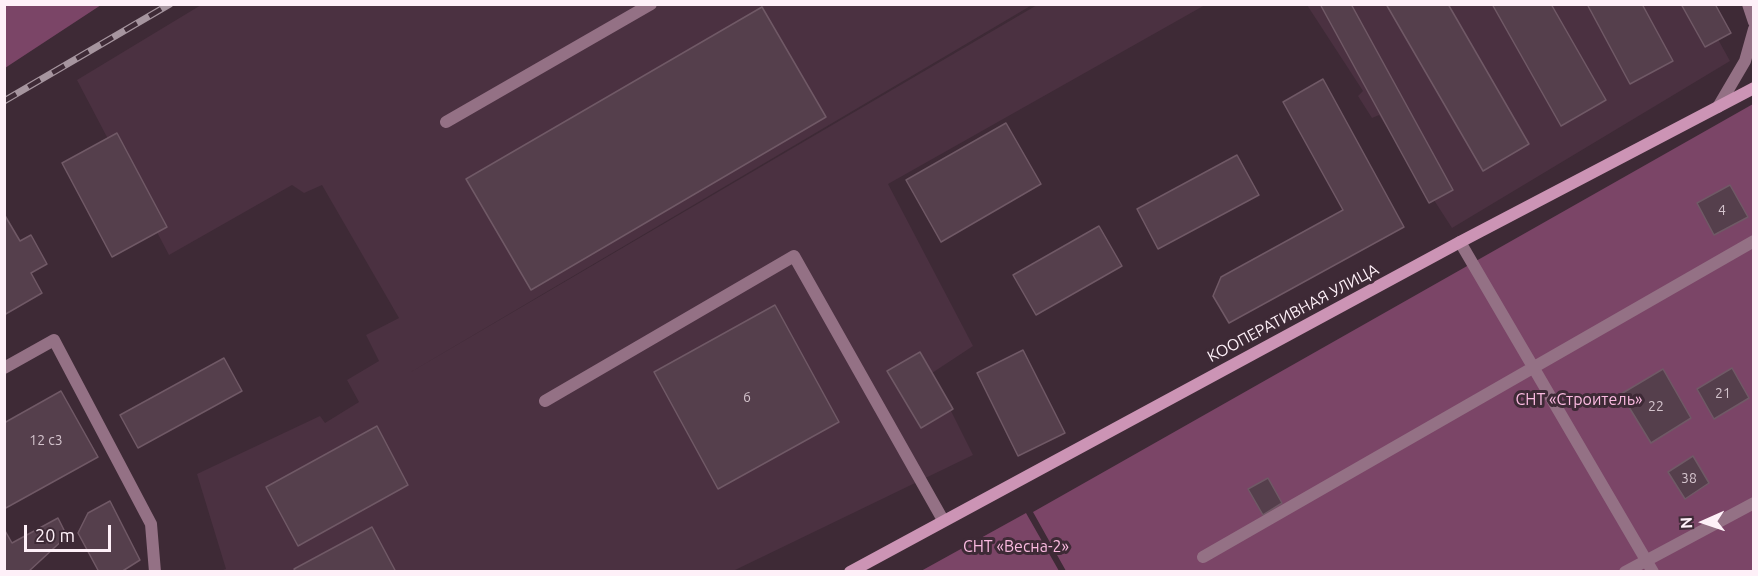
<!DOCTYPE html>
<meta charset="utf-8">
<style>
body{margin:0}
#map{position:relative;width:1758px;height:576px;overflow:hidden;background:#3e2a36;font-family:Ubuntu,sans-serif}
canvas{display:block}
.frame{position:absolute;inset:0;border:6px solid #fef0f8;pointer-events:none}
.north{position:absolute;left:1674px;top:492px;width:60px;height:60px;-webkit-text-stroke:4px #3e2a36;paint-order:stroke;rotate:267deg;font-size:16px;font-weight:700;line-height:24px;text-align:center;color:#fef0f8}
.north::after{content:'';display:block;margin:auto;width:21px;height:27px;background:#fef0f8;clip-path:polygon(50% 0,100% 100%,50% 72%,0 100%)}
.scale{position:absolute;left:24px;top:525px;width:87px;height:27px;box-sizing:border-box;border:3px solid #fef0f8;border-top:0;padding-left:8px;font-size:18px;line-height:21px;white-space:nowrap;color:#fef0f8;-webkit-text-stroke:4px #3e2a36;paint-order:stroke}
</style>
<div id="map">
<canvas width="1758" height="576"></canvas>
<div class="frame"></div>
<div class="north">N</div>
<div class="scale">20 m</div>
</div>
<script>
const ctx = document.querySelector('canvas').getContext('2d');
ctx.lineJoin = 'round';
function paint(path, color) { ctx.fillStyle = color; ctx.fill(path, 'evenodd'); }
const poly = rows => new Path2D(rows.map(r => 'M' + r).join(''));
function strokePath(path, color, width, dash) { ctx.strokeStyle = color; ctx.lineWidth = width; ctx.lineCap = dash ? 'butt' : 'round'; ctx.setLineDash(dash || []); ctx.stroke(path); }
function write(font, color, halo, rows, align = 'center') {
  ctx.font = font + ' Ubuntu,sans-serif'; ctx.lineWidth = 6; ctx.setLineDash([]); ctx.textBaseline = 'middle'; ctx.strokeStyle = halo; ctx.fillStyle = color; for (const [text, x, y, turn = 0] of rows) {
    ctx.save(); ctx.translate(x, y); ctx.rotate((+turn || 0) * Math.PI / 180); ctx.textAlign = isNaN(turn) ? turn : align; if (halo) ctx.strokeText(text, 0, 0); ctx.fillText(text, 0, 0); ctx.restore();
  }
}
paint(poly([
 [201,5,1032,5,404,376,1037,5,1205,5,888,184,973,346,932,373,973,455,733,571,220,571,226,569,197,474,320,416,325,423,359,402,347,380,379,361,366,335,399,318,322,185,304,193,292,185,169,255,77,80],
 [1307,5,1699,5,1730,61,1452,228,1379,115,1372,118,1358,96,1363,91]
]), '#4b3141');
paint(poly([
 [5,4,101,4,101,5,5,68],
 [1753,104,1753,571,1066,571,1033,512],
 [1026,513,1059,571,921,571]
]), '#7b4567');
const building = poly([
 [1320,4,1351,4,1453,190,1429,203,1320,4],
 [1386,4,1448,4,1529,144,1483,171,1386,4],
 [1492,4,1551,4,1606,100,1561,126,1492,4],
 [1587,4,1642,4,1673,61,1630,84,1587,4],
 [1681,4,1715,4,1731,33,1705,47,1681,4],
 [762,7,826,117,531,290,466,179,762,7],
 [1323,79,1404,227,1229,323,1213,296,1221,277,1343,210,1283,102,1323,79],
 [1006,123,1041,184,941,242,906,180,1006,123],
 [117,133,167,227,112,257,62,163,117,133],
 [1237,155,1259,195,1158,249,1137,209,1237,155],
 [1730,185,1748,217,1714,235,1697,203,1730,185],
 [4,214,20,241,31,235,47,264,31,273,42,293,4,315,4,214],
 [1099,226,1122,266,1036,315,1013,275,1099,226],
 [775,305,839,422,718,489,654,372,775,305],
 [1023,350,1065,433,1018,456,977,373,1023,350],
 [920,352,953,409,921,428,887,371,920,352],
 [224,358,242,391,138,448,120,415,224,358],
 [1732,368,1749,398,1714,419,1697,389,1732,368],
 [1663,369,1691,418,1651,443,1621,394,1663,369],
 [61,391,98,457,4,509,4,423,61,391],
 [377,426,408,485,298,546,266,487,377,426],
 [1693,456,1709,483,1685,499,1668,472,1693,456],
 [1268,478,1282,503,1263,515,1248,489,1268,478],
 [110,501,140,560,121,572,99,572,78,533,88,513,110,501],
 [58,518,67,536,28,572,4,572,4,529,12,543,58,518],
 [372,527,396,572,296,572,294,569,372,527]
]);
paint(building, '#553f4c');
strokePath(building, '#705966', 1.5);
strokePath(poly([
 [1748,4,1754,22],
 [1718,107,1745,61,1754,29],
 [446,122,651,4],
 [1460,242,1653,572],
 [4,368,54,340,151,524,155,572],
 [545,401,794,256,943,520],
 [1203,557,1754,241],
 [1625,572,1754,503]
]), '#947185', 12);
strokePath(poly([
 [850,572,1460,242,1754,88]
]), '#cc94b5', 12);
const rail = poly([
 [4,101,170,4]
]);
strokePath(rail, '#a6959f', 7);
strokePath(rail, '#3e2a36', 4.5, [14]);
write('14px', '#d4c4cd', null, [
 ["4",1722,210],
 ["21",1723,393],
 ["6",747,397],
 ["22",1656,406],
 ["12 с3",46,440],
 ["38",1689,478]
]);
write('16px', '#fef0f8', '#3e2a36', [
 ["КООПЕРАТИВНАЯ УЛИЦА",1293,313,-28]
]);
write('16px', '#fabae0', '#3e2a36', [
 ["СНТ «Строитель»",1579,400],
 ["СНТ «Весна-2»",1016,547]
]);
</script>
